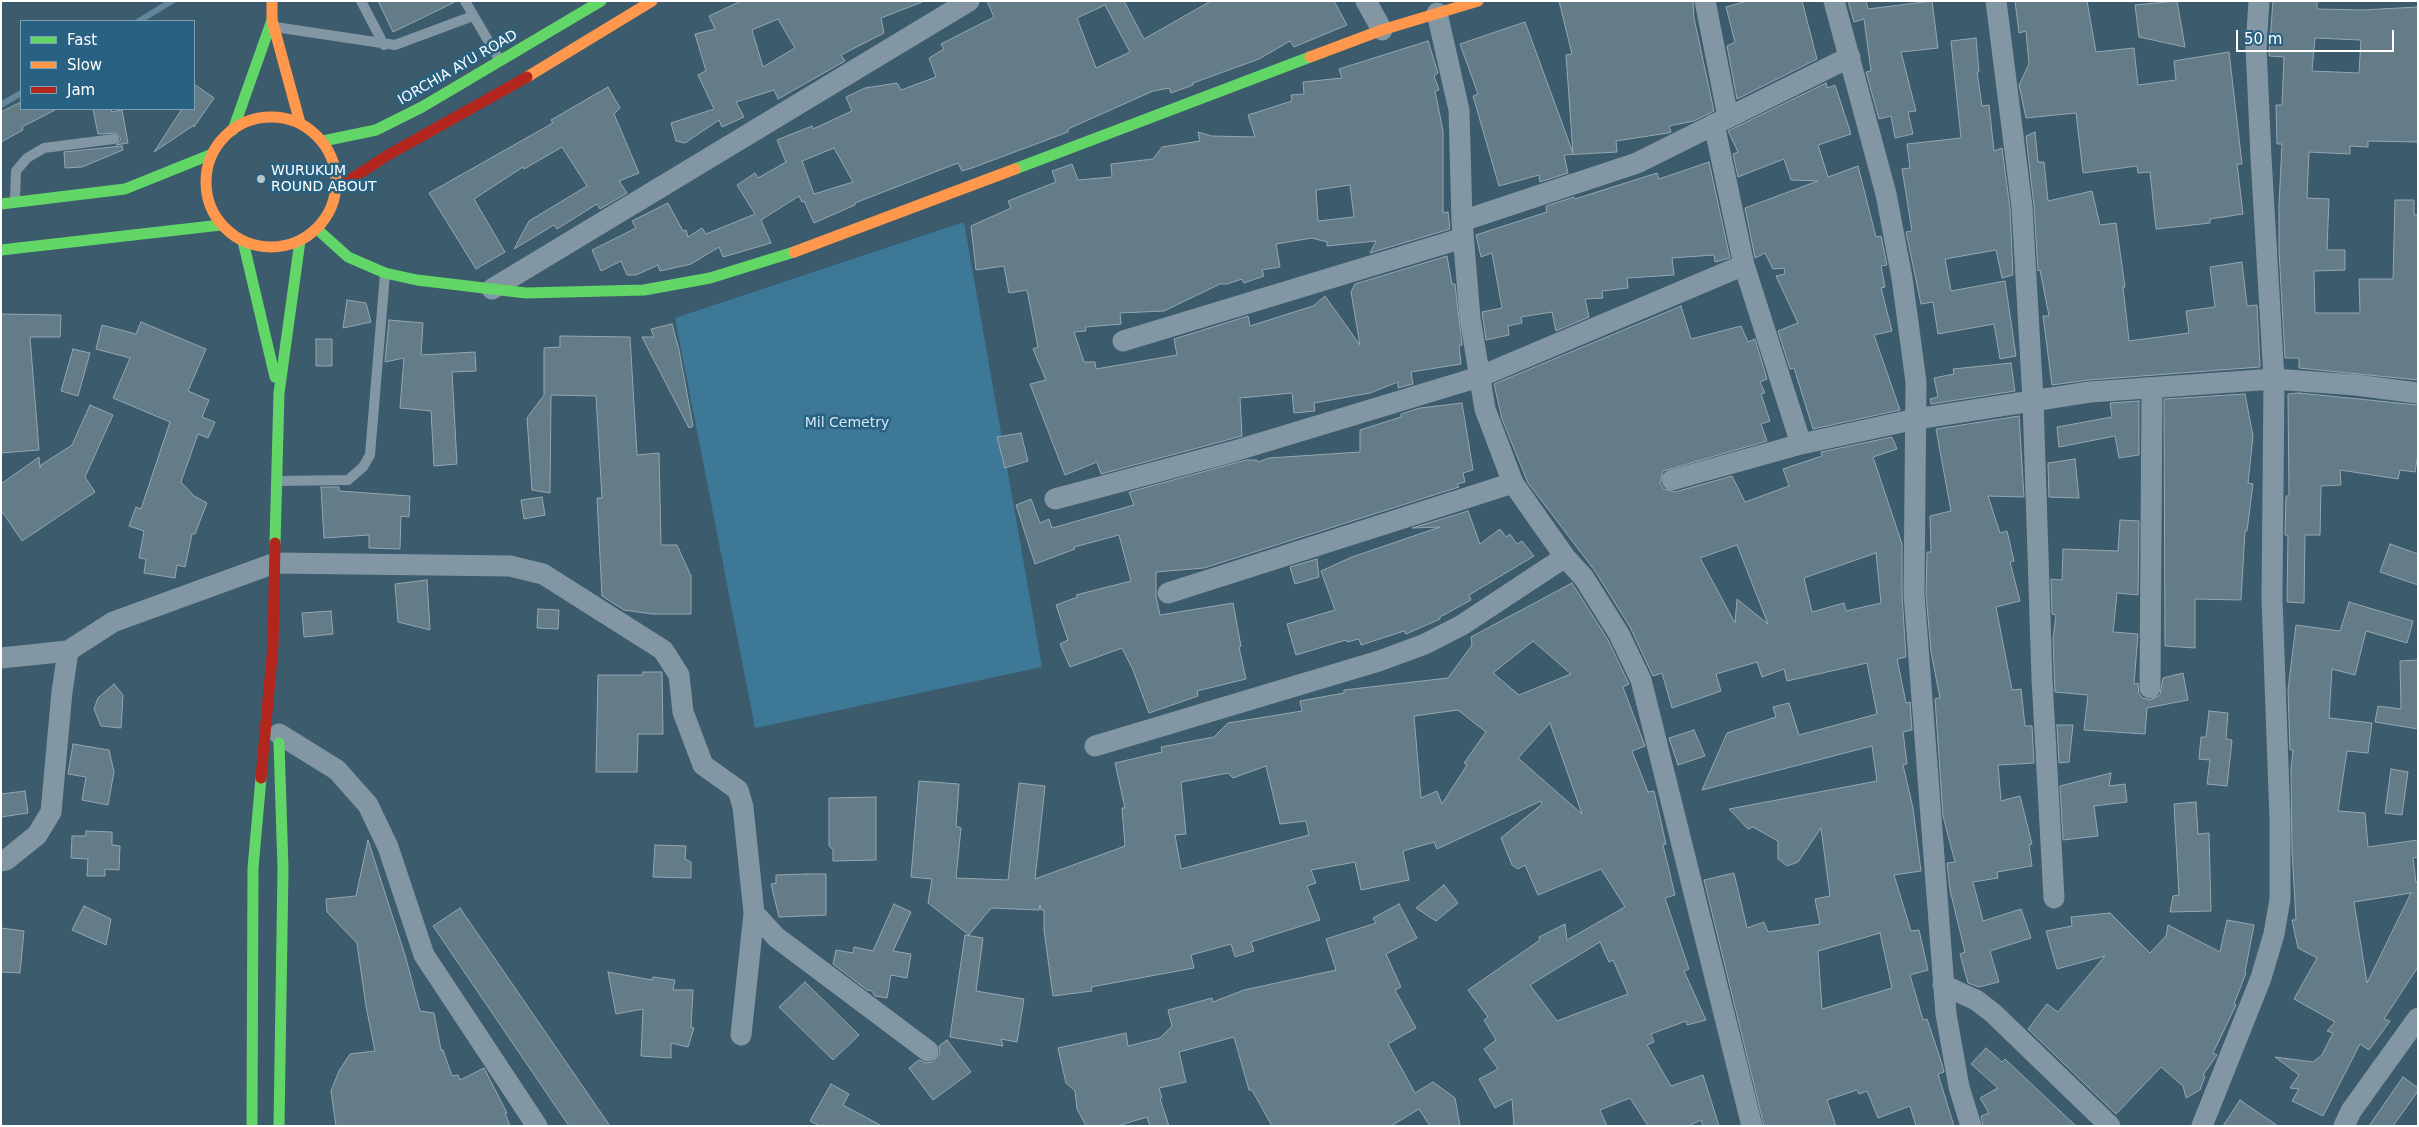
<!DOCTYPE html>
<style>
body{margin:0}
#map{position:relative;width:2419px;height:1127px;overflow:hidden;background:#3c5b6d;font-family:"DejaVu Sans",sans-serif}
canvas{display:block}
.frame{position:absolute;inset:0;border:2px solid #fff;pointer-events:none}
.legend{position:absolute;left:20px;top:20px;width:175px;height:90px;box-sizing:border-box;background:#286181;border:1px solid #7ea0b3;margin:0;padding:6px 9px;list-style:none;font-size:15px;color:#fff}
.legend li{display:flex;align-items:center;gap:10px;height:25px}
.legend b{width:25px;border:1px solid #7ea0b3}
.scale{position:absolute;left:2236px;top:30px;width:158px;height:22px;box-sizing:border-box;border:2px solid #fff;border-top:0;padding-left:6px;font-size:15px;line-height:18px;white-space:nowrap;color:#fff;-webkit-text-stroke:4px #286181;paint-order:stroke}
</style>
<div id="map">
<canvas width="2419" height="1127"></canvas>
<div class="frame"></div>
<ul class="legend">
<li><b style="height:6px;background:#63d668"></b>Fast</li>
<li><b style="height:6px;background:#ff974d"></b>Slow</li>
<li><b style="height:6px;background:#b3261e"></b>Jam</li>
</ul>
<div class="scale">50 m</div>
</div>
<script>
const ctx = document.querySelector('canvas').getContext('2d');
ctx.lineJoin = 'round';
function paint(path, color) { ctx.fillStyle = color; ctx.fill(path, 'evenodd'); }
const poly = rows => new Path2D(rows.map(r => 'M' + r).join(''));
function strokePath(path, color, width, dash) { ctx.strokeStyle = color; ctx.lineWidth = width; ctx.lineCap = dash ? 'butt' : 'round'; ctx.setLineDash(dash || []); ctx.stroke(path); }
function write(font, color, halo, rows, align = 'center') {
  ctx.font = font + ' "DejaVu Sans",sans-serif'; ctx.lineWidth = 5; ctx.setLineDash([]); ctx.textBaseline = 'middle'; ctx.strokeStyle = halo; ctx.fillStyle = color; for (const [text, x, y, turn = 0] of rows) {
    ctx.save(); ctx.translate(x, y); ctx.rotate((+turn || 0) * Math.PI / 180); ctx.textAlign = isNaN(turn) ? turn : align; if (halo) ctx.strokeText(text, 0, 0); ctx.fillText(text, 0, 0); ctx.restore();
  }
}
paint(poly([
 [964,222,1042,667,755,728,675,318]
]), '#3d7897');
strokePath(poly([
 [139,21,172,1],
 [1,105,21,93]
]), '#60879b', 6);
const building = poly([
 [378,1,457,1,393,32,378,1],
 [741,1,921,1,922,2,881,18,884,33,841,55,845,61,778,99,774,90,736,102,744,117,722,127,719,120,685,143,676,141,671,123,714,109,698,75,706,71,695,34,715,29,709,16,741,1],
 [778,19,795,48,763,67,752,30,778,19],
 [987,1,1124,1,1144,39,1211,1,1334,1,1347,25,1294,47,1290,41,1259,59,1193,83,1193,85,1171,93,1169,88,1153,91,1068,129,1068,132,972,168,962,171,958,163,855,203,855,205,814,223,804,201,802,202,799,196,761,220,771,243,723,257,719,247,691,264,660,271,658,265,636,275,627,275,621,261,601,271,592,250,636,228,632,221,668,203,683,231,686,230,688,237,702,228,706,234,755,214,737,185,755,173,758,178,786,162,777,140,812,126,813,129,852,111,846,97,865,88,897,83,901,90,936,77,929,58,944,49,941,44,994,17,987,1],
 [1105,5,1130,52,1096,68,1077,18,1105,5],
 [834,148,853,182,814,194,802,161,834,148],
 [1559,1,1693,1,1694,18,1714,111,1694,121,1669,126,1671,132,1668,133,1616,141,1617,152,1564,155,1568,173,1540,182,1539,175,1499,186,1473,96,1478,94,1460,44,1525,22,1573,153,1566,55,1572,54,1559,1],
 [1747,1,1802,1,1817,59,1737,99,1727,46,1735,42,1726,7,1747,1],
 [1848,1,1866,1,1868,9,1932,1,1938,48,1901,52,1916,111,1908,112,1913,134,1895,138,1891,116,1879,119,1866,72,1871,71,1864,19,1854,22,1848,1],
 [2015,1,2087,1,2096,52,2134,48,2138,85,2176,80,2174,61,2229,52,2242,164,2237,164,2243,214,2210,219,2210,223,2156,229,2150,172,2138,173,2137,166,2083,173,2076,113,2026,118,2019,85,2029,64,2026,31,2019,33,2015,1],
 [2177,1,2185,47,2139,37,2135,5,2177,1],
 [2273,1,2317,1,2317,9,2362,10,2418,7,2418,142,2368,141,2368,147,2350,146,2350,154,2309,152,2307,198,2329,199,2327,250,2345,250,2345,270,2314,271,2315,313,2360,313,2359,279,2393,279,2395,200,2414,200,2414,215,2418,215,2418,380,2299,368,2299,358,2285,358,2279,250,2279,205,2282,144,2277,144,2276,105,2282,105,2284,57,2269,56,2273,1],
 [2315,38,2361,40,2359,73,2312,71,2315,38],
 [1976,38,1979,72,1977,72,1982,106,1989,105,1994,151,2002,148,2010,208,2013,275,2002,278,1996,250,1945,259,1951,291,2005,281,2016,356,2000,359,1994,324,1938,334,1933,302,1921,304,1906,232,1912,231,1902,169,1910,168,1907,144,1961,138,1951,41,1976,38],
 [1428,41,1438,73,1434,76,1439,90,1435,91,1443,131,1443,213,1448,212,1450,229,1370,253,1376,241,1327,246,1327,242,1312,238,1276,244,1280,267,1262,270,1264,276,1244,283,1242,279,1227,284,1220,284,1164,311,1120,313,1121,324,1085,327,1086,331,1074,332,1084,362,1095,362,1096,369,1177,355,1174,339,1248,316,1250,326,1313,306,1325,296,1360,345,1351,292,1355,284,1447,256,1452,284,1455,284,1462,345,1459,346,1461,364,1411,372,1413,384,1398,388,1398,382,1370,393,1314,403,1315,411,1294,413,1292,393,1240,398,1242,436,1101,474,1097,462,1065,475,1030,384,1046,380,1033,349,1038,347,1027,290,1009,293,1004,266,976,270,971,226,1011,208,1008,201,1056,182,1052,171,1072,164,1078,180,1112,177,1111,164,1153,159,1162,147,1200,141,1198,132,1211,136,1255,137,1248,115,1292,101,1291,95,1304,94,1303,82,1342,78,1339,69,1428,41],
 [1350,185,1354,217,1318,221,1316,190,1350,185],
 [1826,83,1827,88,1835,85,1851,134,1818,145,1828,177,1858,166,1876,237,1881,236,1887,265,1881,266,1885,287,1881,288,1892,331,1874,335,1900,410,1813,429,1794,368,1790,369,1778,331,1798,323,1776,276,1785,274,1784,268,1773,269,1765,253,1755,258,1745,208,1818,181,1791,180,1784,159,1738,177,1733,154,1738,152,1728,131,1826,83],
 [194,84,214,98,194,127,194,125,154,152,182,109,194,109,194,84],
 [608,87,620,108,614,114,639,173,619,181,627,193,600,209,597,204,557,229,554,225,514,249,529,221,587,186,562,147,524,169,523,167,474,199,505,252,476,269,429,193,553,123,551,120,608,87],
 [21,102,21,109,57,109,22,127,23,130,1,142,1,112,21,102],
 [93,109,111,109,112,112,122,110,128,143,116,145,121,139,116,133,98,134,93,109],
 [2035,132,2038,162,2044,162,2048,201,2092,191,2100,225,2116,223,2125,287,2123,287,2129,341,2189,333,2186,311,2215,307,2210,267,2242,262,2247,306,2257,305,2260,367,2089,380,2052,385,2043,316,2049,316,2040,270,2038,271,2034,206,2026,136,2035,132],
 [122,146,123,150,82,167,65,168,64,152,122,146],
 [1709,162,1730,258,1715,262,1714,255,1672,258,1674,275,1627,278,1628,288,1602,291,1603,298,1585,299,1589,317,1556,331,1552,312,1521,317,1522,323,1508,326,1509,335,1486,340,1482,312,1502,308,1492,253,1481,257,1476,235,1547,212,1546,206,1574,197,1575,199,1657,173,1659,179,1709,162],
 [347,300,366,303,371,322,343,328,347,300],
 [1681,306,1691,339,1741,326,1748,342,1755,339,1767,379,1760,382,1765,393,1761,394,1770,421,1761,424,1767,441,1663,471,1660,483,1664,489,1675,492,1732,476,1745,502,1789,486,1783,469,1822,456,1821,452,1892,437,1897,449,1873,457,1902,544,1902,595,1906,657,1897,659,1906,703,1910,702,1912,730,1903,732,1907,764,1903,765,1913,808,1921,871,1894,875,1911,931,1919,930,1928,970,1910,975,1923,1020,1927,1019,1942,1064,1944,1072,1938,1074,1954,1126,1916,1126,1910,1106,1878,1118,1867,1091,1859,1094,1857,1090,1827,1100,1836,1126,1764,1126,1704,880,1734,873,1747,928,1764,922,1768,932,1820,924,1815,899,1830,896,1821,828,1798,862,1787,866,1778,859,1778,841,1753,827,1748,829,1729,809,1877,781,1872,746,1702,790,1727,733,1776,717,1773,707,1789,703,1799,735,1877,714,1867,663,1787,681,1784,669,1762,677,1757,662,1716,674,1721,691,1672,708,1662,673,1653,676,1630,627,1595,571,1528,483,1502,419,1494,384,1681,306],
 [1737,545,1768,624,1737,599,1735,623,1700,558,1737,545],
 [1876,553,1881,603,1846,611,1844,603,1812,612,1804,578,1876,553],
 [1880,933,1892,988,1822,1009,1818,951,1880,933],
 [1,314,61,315,60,337,30,337,39,450,1,453,1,314],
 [389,320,423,323,421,355,475,352,476,371,452,372,457,464,434,466,431,411,400,408,404,358,385,362,389,320],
 [141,322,206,349,188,391,209,400,202,417,215,422,208,438,198,434,181,482,194,496,207,503,195,534,192,534,185,567,177,565,175,578,144,573,146,559,139,558,144,531,129,526,136,507,141,509,170,422,113,398,130,358,96,349,102,325,136,334,141,322],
 [672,324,679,350,693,426,689,428,642,337,654,337,651,329,672,324],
 [560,336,630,337,637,455,659,453,661,545,677,545,691,576,691,614,652,614,624,610,602,596,597,498,602,498,596,396,551,395,550,493,532,490,527,418,544,395,544,348,560,347,560,336],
 [316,339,332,339,332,366,316,366,316,339],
 [73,349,90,353,78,396,61,391,73,349],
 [2011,363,2015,391,1931,404,1930,399,1938,397,1934,378,1954,374,1953,369,2011,363],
 [2299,393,2418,405,2418,454,2415,472,2400,470,2398,479,2340,470,2341,485,2321,486,2320,535,2305,535,2304,603,2287,602,2288,535,2285,535,2286,496,2289,496,2288,394,2299,393],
 [2245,394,2253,436,2248,483,2253,484,2247,531,2245,531,2241,600,2195,599,2195,648,2165,646,2164,399,2245,394],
 [2139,401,2139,455,2119,458,2115,436,2059,447,2057,427,2112,417,2110,403,2139,401],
 [1462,403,1473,470,1463,473,1465,482,1457,484,1459,487,1204,568,1156,572,1156,596,1160,615,1233,603,1241,646,1239,647,1246,679,1197,691,1198,696,1149,713,1133,670,1122,648,1070,667,1060,644,1068,640,1056,605,1078,597,1076,595,1131,581,1119,535,1074,547,1075,549,1035,564,1016,505,1031,499,1040,523,1049,519,1052,528,1134,505,1129,492,1246,460,1257,460,1258,462,1269,458,1360,452,1360,430,1401,417,1401,414,1420,408,1462,403],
 [90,405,113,415,85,477,95,492,22,541,1,510,1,484,39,457,40,468,41,465,72,445,90,405],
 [2019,416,2024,497,1988,496,2000,533,2007,531,2014,561,2010,562,2020,601,1996,607,2012,690,2021,689,2025,726,2032,726,2034,763,1998,765,2001,801,2020,796,2032,844,2029,845,2032,866,1997,872,1998,878,1973,882,1983,921,2021,909,2031,938,1990,951,1999,982,1979,987,1968,983,1960,954,1965,952,1950,890,1947,863,1955,862,1943,816,1935,699,1940,698,1931,652,1926,594,1927,552,1931,552,1930,516,1951,511,1936,429,2019,416],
 [1021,433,1028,461,1005,468,997,437,1021,433],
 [2075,459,2079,498,2049,497,2048,463,2075,459],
 [321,487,339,487,339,491,410,496,409,517,401,516,400,549,369,548,369,535,324,538,321,487],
 [542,497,545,515,524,519,521,500,542,497],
 [1468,511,1480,544,1500,529,1506,537,1510,534,1517,544,1522,541,1534,556,1469,595,1471,600,1440,617,1440,619,1406,634,1404,631,1361,645,1359,639,1347,642,1346,640,1296,655,1287,624,1335,610,1321,571,1352,557,1440,527,1412,528,1468,511],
 [2120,520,2139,521,2138,595,2117,593,2113,632,2138,634,2134,684,2138,683,2139,694,2143,698,2150,700,2160,695,2163,678,2183,673,2188,700,2147,708,2145,734,2084,730,2088,695,2055,692,2053,639,2056,615,2052,614,2051,579,2062,580,2063,549,2118,551,2120,520],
 [2390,544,2418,554,2418,585,2380,572,2390,544],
 [1317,559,1319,577,1295,584,1290,567,1317,559],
 [427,580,430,630,398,622,395,584,427,580],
 [1572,583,1608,640,1629,684,1623,687,1645,746,1632,751,1648,792,1654,791,1666,844,1663,845,1675,895,1665,898,1689,969,1684,971,1706,1020,1687,1025,1686,1021,1651,1034,1654,1042,1647,1045,1671,1086,1703,1075,1719,1126,1703,1126,1701,1120,1688,1126,1648,1126,1630,1098,1600,1110,1607,1126,1514,1126,1512,1099,1495,1108,1479,1079,1498,1069,1484,1049,1496,1040,1484,1020,1488,1017,1468,990,1540,940,1539,937,1565,924,1567,940,1625,907,1601,869,1538,895,1525,865,1518,869,1512,865,1501,838,1542,804,1541,801,1437,849,1434,842,1403,851,1409,880,1361,890,1355,862,1311,870,1316,883,1307,886,1320,920,1251,942,1254,951,1235,957,1231,944,1191,955,1194,968,1091,987,1092,991,1053,996,1044,930,1044,910,1041,910,1040,905,1039,910,991,908,969,935,928,903,932,879,911,877,919,781,959,784,956,826,961,828,956,878,1008,880,1019,783,1045,786,1035,879,1125,846,1122,808,1125,808,1115,763,1162,752,1161,747,1214,737,1228,723,1302,711,1300,701,1344,693,1344,690,1448,678,1472,645,1471,637,1572,583],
 [1533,641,1571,674,1519,695,1493,673,1533,641],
 [1458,710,1486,732,1464,763,1467,765,1442,804,1437,791,1421,798,1414,716,1458,710],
 [1550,723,1582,814,1518,758,1550,723],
 [1266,766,1280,824,1306,821,1309,835,1181,869,1175,835,1186,834,1181,782,1228,773,1233,778,1266,766],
 [1600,942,1609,962,1613,960,1628,994,1557,1021,1530,985,1600,942],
 [2349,602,2413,621,2407,643,2366,631,2355,675,2332,669,2329,718,2372,723,2368,753,2347,751,2338,811,2365,813,2368,847,2418,840,2418,857,2413,858,2416,883,2418,880,2418,967,2384,1019,2390,1021,2369,1050,2360,1044,2323,1116,2292,1101,2299,1089,2290,1088,2299,1075,2275,1057,2313,1062,2322,1055,2333,1033,2327,1031,2335,1022,2294,999,2317,958,2298,948,2292,920,2296,920,2292,851,2291,769,2293,750,2290,750,2288,690,2296,625,2340,631,2349,602],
 [2411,893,2367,983,2354,902,2411,893],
 [538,609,559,610,558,629,537,628,538,609],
 [331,611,333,634,304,637,302,613,331,611],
 [2418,660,2418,729,2375,722,2378,706,2401,709,2400,661,2418,660],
 [643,672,662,672,663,734,638,734,637,772,596,772,598,675,643,675,643,672],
 [114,684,123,695,121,728,101,726,94,709,98,698,114,684],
 [2209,711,2228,713,2226,739,2232,740,2227,786,2207,784,2210,760,2199,759,2201,737,2206,737,2209,711],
 [2057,725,2073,725,2069,762,2059,763,2057,725],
 [1694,730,1705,756,1678,765,1669,738,1694,730],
 [73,744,109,750,114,772,108,805,82,800,86,777,68,774,73,744],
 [2391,769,2408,772,2402,815,2385,813,2391,769],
 [2111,773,2109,786,2125,784,2127,802,2094,806,2098,836,2063,840,2060,786,2111,773],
 [25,791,28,813,1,817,1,794,25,791],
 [876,797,876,860,833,861,833,850,829,846,829,798,876,797],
 [2196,802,2198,834,2209,833,2211,911,2170,912,2173,896,2179,895,2174,804,2196,802],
 [86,831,112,832,112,845,120,846,119,870,105,869,105,876,87,876,88,859,71,858,72,836,86,836,86,831],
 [368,840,405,955,420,1011,434,1013,441,1050,443,1050,452,1076,458,1075,460,1080,484,1068,507,1113,505,1113,510,1126,336,1126,331,1091,339,1071,350,1054,375,1051,366,1006,357,943,327,912,326,899,356,896,368,840],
 [655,845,686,846,685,859,691,862,691,878,653,877,655,845],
 [806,874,826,874,826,915,779,917,771,884,776,883,776,875,806,874],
 [1444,885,1458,903,1436,921,1416,908,1444,885],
 [894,904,911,912,893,951,911,954,907,978,891,975,887,998,875,996,872,991,867,990,833,964,836,950,853,953,854,947,873,951,894,904],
 [1399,904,1417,938,1386,954,1401,987,1395,990,1416,1028,1388,1044,1415,1093,1433,1082,1455,1098,1460,1126,1430,1126,1419,1109,1391,1126,1272,1126,1252,1090,1249,1090,1234,1037,1179,1052,1186,1082,1159,1088,1162,1098,1160,1099,1169,1126,1150,1126,1147,1117,1117,1126,1086,1126,1077,1109,1075,1091,1066,1083,1058,1048,1126,1033,1128,1046,1160,1038,1172,1026,1168,1010,1212,998,1213,1002,1244,990,1336,970,1326,939,1376,923,1373,918,1399,904],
 [84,906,111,919,106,945,72,930,84,906],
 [460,908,610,1126,569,1126,433,926,460,908],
 [2110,913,2150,953,2166,936,2168,925,2220,952,2227,920,2254,925,2245,972,2246,973,2234,1004,2236,1005,2213,1053,2217,1055,2203,1075,2205,1076,2200,1090,2186,1098,2183,1086,2161,1067,2116,1114,2028,1029,2047,1004,2058,1012,2105,956,2057,969,2046,931,2072,926,2071,917,2110,913],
 [1,928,24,931,20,973,1,972,1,928],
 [965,935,983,938,976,991,1024,999,1017,1042,1001,1039,1003,1046,950,1037,965,935],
 [608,972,652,980,653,977,675,980,673,990,693,990,691,1027,694,1028,688,1047,671,1043,671,1058,641,1056,643,1009,616,1014,608,972],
 [805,982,859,1035,833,1060,779,1007,805,982],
 [947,1040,971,1072,933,1100,909,1068,919,1060,926,1063,933,1062,940,1053,939,1046,947,1040],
 [1986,1048,2002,1062,2005,1059,2076,1126,1983,1126,1981,1116,1989,1113,1980,1098,1998,1088,1971,1064,1986,1048],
 [2403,1077,2418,1088,2418,1091,2393,1126,2369,1126,2403,1077],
 [831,1084,849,1094,843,1105,882,1126,820,1126,810,1121,831,1084],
 [2240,1100,2247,1105,2278,1126,2223,1126,2240,1100]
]);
paint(building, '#647b88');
strokePath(building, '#95a7b2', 1);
strokePath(poly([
 [361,1,384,45],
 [465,1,500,61],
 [275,27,395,45,473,16],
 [15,200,16,171,27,158,44,148,114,139],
 [277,481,348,480,363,467,370,455,385,274]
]), '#8297a3', 10);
strokePath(poly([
 [1366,1,1382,30],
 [1705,1,1728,117],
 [1834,1,1886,194,1902,278,1916,382,1914,594,1946,1014,1959,1087,1971,1126],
 [1996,1,2022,207,2033,400,2042,679,2054,898],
 [1437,13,1459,110,1462,221,1470,318,1485,409,1513,483,1565,557,1584,578,1619,634,1641,680,1752,1126],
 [1714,124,1744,265,1801,444],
 [1462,221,1637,163,1850,57],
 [492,289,969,1],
 [1123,341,1463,238],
 [1672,480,1801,444,1916,419,2090,392,2274,379,2356,385,2418,393],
 [1055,499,1231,452,1479,377,1744,265],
 [1168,593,1513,483],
 [1,658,68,651],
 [2150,688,2152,388],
 [279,734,337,770,368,805,388,847,424,955,537,1126],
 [1095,746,1379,661,1425,644,1462,625,1565,557],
 [1,861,6,860,37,835,51,812,62,692,68,651,113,622,275,563,510,566,543,574,663,650,679,675,683,712,703,765,738,790,743,807,754,913,741,1035],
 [754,913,776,937,928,1051],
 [1943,985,1976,1000,1993,1013,2110,1126],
 [2202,1126,2261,978,2274,934,2280,899,2280,820,2272,599,2274,379,2261,157,2256,47,2259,1],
 [2344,1126,2351,1111,2418,1018]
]), '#8297a3', 21);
strokePath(poly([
 [233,130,272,20],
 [323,141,376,130,422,107,601,1],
 [1015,169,1310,57],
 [1,204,125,189,212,154],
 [317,229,348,257,385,273,417,280,526,293,644,290,710,278,794,252],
 [243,241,275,377],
 [1,250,221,225],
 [275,543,279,393,300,241],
 [279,743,283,869,279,1126],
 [252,1126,253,868,261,778]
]), '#63d668', 11);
strokePath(poly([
 [272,1,272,20,300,123],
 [1310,57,1382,30,1478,1],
 [527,77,652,1],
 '206 182a65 65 0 1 1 130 0a65 65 0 1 1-130 0Z',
 [794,252,1015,169]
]), '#ff974d', 11);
strokePath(poly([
 [337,188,388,155,527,77],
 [261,778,273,645,275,543]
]), '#b3261e', 11);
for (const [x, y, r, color] of [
 [261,179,5,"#bbc6cc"]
]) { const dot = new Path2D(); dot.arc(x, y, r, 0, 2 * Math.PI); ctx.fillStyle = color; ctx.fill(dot); strokePath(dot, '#286181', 2); }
write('14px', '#fff', '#286181', [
 ["IORCHIA AYU ROAD",458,68,-30]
]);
write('14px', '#fff', '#286181', [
 ["WURUKUM",271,171],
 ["ROUND ABOUT",271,187]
], 'left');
write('14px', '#d3e9f5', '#286181', [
 ["Mil Cemetry",847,423]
]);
</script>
